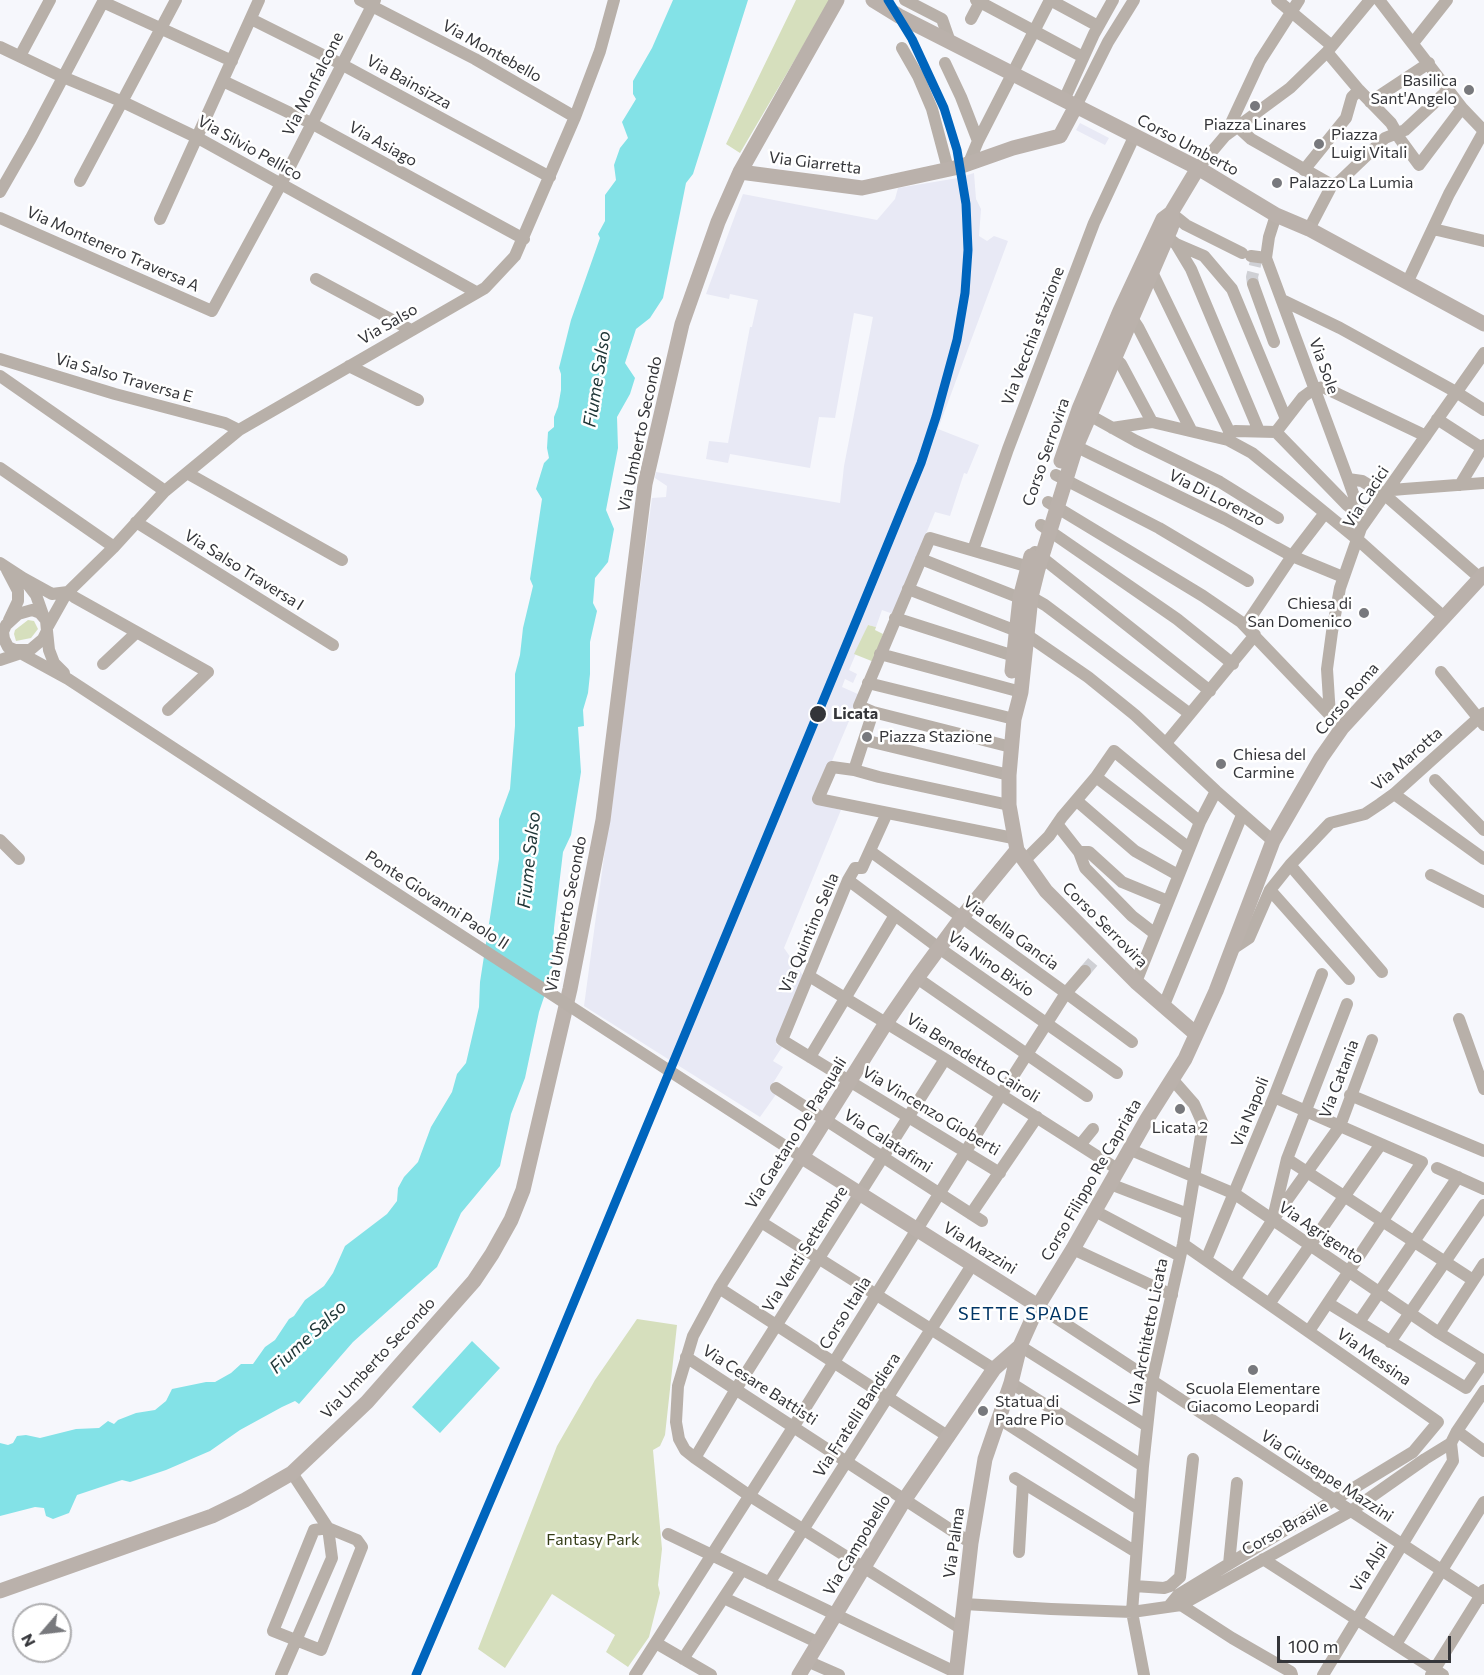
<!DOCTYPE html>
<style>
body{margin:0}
#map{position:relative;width:1484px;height:1675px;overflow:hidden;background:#f6f7fc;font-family:Commissioner,sans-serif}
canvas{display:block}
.north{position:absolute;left:12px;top:1603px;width:60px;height:60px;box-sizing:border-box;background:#fff;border:2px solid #aeaeb0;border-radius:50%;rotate:242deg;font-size:16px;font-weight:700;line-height:24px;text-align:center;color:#343539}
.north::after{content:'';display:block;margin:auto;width:21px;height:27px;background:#78797d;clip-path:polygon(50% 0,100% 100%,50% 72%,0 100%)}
.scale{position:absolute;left:1277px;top:1636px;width:174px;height:27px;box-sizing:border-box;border:3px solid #343539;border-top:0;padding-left:8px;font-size:18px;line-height:21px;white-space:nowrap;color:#343539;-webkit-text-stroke:4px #fff;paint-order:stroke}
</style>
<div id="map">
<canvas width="1484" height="1675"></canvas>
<div class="north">N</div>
<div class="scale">100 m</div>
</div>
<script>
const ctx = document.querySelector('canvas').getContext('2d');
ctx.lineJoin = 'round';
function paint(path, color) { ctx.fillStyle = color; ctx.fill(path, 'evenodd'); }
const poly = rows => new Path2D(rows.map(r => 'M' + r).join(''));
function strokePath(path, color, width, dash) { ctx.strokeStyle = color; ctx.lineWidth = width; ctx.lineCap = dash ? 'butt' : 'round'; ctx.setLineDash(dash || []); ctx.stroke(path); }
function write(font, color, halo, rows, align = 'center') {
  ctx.font = font + ' Commissioner,sans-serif'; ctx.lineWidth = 5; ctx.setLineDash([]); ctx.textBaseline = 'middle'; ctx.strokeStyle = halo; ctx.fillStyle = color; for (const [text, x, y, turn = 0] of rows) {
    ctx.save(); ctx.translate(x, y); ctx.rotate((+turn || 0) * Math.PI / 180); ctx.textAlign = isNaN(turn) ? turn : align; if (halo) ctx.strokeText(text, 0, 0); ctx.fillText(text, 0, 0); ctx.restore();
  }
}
paint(poly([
 [1080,123,1109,138,1105,145,1076,130],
 [974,173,976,199,981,209,979,236,987,241,994,236,1008,241,938,429,979,445,967,474,964,473,950,516,935,512,893,614,882,610,876,627,868,625,849,670,857,674,853,683,845,679,842,687,860,695,815,801,826,806,841,810,784,948,804,977,776,1044,782,1047,773,1061,783,1067,770,1088,777,1093,760,1117,584,1006,652,498,666,497,667,486,655,478,656,472,840,503,844,466,873,317,854,313,835,418,819,417,810,468,730,454,728,463,706,459,709,441,728,443,750,327,752,327,758,300,730,294,729,299,706,294,743,194,877,220,895,199,898,188,958,178]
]), '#e8e9f5');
paint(poly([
 [796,0,830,0,740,153,726,144],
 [28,620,34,621,38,629,31,638,16,641,14,634,15,630],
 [868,625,876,627,875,630,883,634,874,662,854,654],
 [637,1319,677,1325,665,1435,660,1446,653,1450,662,1549,658,1585,660,1593,649,1637,628,1667,606,1652,615,1635,552,1594,505,1668,478,1649,557,1446,595,1380]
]), '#d6dfbd');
paint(poly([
 [673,0,748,0,693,174,686,183,663,298,650,318,636,329,625,363,635,378,630,394,617,417,618,448,606,510,614,529,608,562,595,578,593,603,597,611,590,642,590,674,588,693,583,710,584,726,578,727,581,772,571,835,563,852,554,928,552,973,539,1012,525,1078,511,1114,500,1166,461,1213,437,1267,353,1342,299,1404,295,1401,282,1407,240,1430,210,1451,166,1470,130,1482,122,1480,77,1495,69,1513,53,1519,46,1516,44,1508,35,1507,0,1516,0,1443,8,1445,13,1443,17,1436,26,1435,40,1438,76,1429,99,1428,108,1421,114,1424,118,1420,136,1413,155,1410,166,1401,172,1389,206,1382,215,1382,231,1373,241,1364,253,1364,265,1347,275,1340,289,1319,294,1316,305,1300,324,1286,333,1273,345,1246,387,1214,397,1201,398,1188,404,1177,418,1162,431,1127,452,1092,457,1074,466,1063,479,1007,480,982,499,859,499,819,510,789,515,726,515,674,520,655,523,628,533,586,530,579,542,499,536,489,544,463,549,458,547,448,548,432,554,427,554,417,558,407,561,390,561,374,559,368,571,320,600,238,598,234,605,221,605,195,616,180,614,165,620,148,628,138,622,122,636,99,633,94,633,81,652,48],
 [472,1341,500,1368,440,1433,412,1407]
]), '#83e2e7');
strokePath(poly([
 [1253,284,1252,277,1256,261],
 [1085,971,1096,958]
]), '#cfd0d5', 12, [12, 6]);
strokePath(poly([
 [360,0,475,59,575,117],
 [905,0,942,19,950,42],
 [976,0,1083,57],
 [1050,0,1098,26],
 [1277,0,1332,46],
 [1379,0,1462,108,1484,131],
 [103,2,232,61],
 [251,19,341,64,550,177],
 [971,19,981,0],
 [1413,43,1447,0],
 [0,47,63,77,123,102,198,138,476,292],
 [902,48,918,76,932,109,948,169],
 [1327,52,1359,90,1391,123,1400,139,1419,165,1462,108],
 [20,56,50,0],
 [945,63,961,97,978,141],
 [223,81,311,123,524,239],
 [1064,100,1094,34,1113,0],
 [1370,102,1429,63],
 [1076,106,1108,42,1134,0],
 [1238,127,1251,139,1332,185],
 [1225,136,1260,61,1299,0],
 [968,165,978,141,1050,0],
 [1198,168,1225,136,1290,88,1327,52,1370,0],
 [1304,170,1346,118,1352,97,1359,90],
 [80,181,176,0],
 [1332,185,1340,181,1385,138,1405,130,1448,90],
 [0,192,31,138,104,0],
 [1171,213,1186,225,1242,253],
 [1276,215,1269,237,1266,258,1348,479,1361,516,1361,528],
 [0,218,212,311,281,184,375,0],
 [160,219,259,0],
 [1309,229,1332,185],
 [1433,229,1484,241],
 [1162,231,1167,237,1176,244,1191,269,1259,431],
 [1176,244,1204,256,1232,289,1286,419],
 [1251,256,1266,258],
 [1148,271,1152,272,1230,433,1229,439],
 [316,279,411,330],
 [1407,283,1449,194,1484,131],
 [1253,284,1274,342],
 [1282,300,1340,328,1456,392,1484,410],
 [1126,314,1132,318,1138,327,1191,430],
 [1109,352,1121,364,1152,422],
 [0,359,115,394,225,423,239,430],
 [349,366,418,400],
 [0,376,165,491],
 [1082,411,1136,441,1220,482,1278,518],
 [1437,419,1482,448],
 [1112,428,1152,422,1228,440,1252,453,1357,539,1445,618],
 [1276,432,1347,505,1361,515],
 [1230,433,1235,431,1276,432,1303,397,1314,389,1323,387,1426,436],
 [1069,443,1225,519,1292,556,1343,577],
 [0,468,114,547],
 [187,473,342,560],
 [1056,475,1159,528,1248,581],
 [1348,479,1362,481,1385,495,1480,578],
 [1460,485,1484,445],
 [1386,495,1393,490,1404,489,1484,483],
 [1048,502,1203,596,1241,622,1331,716],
 [136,522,333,645],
 [1041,525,1177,619,1233,664],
 [973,550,1008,449,1094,223,1134,137],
 [1035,552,1210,691],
 [921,559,1020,598],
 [0,563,23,578,36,595,43,615],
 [7,570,18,591,18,601,9,620],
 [23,578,52,594,68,592,74,597,208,672,168,710],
 [908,589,1027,635,1088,677,1135,715,1216,791,1273,841],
 [1031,597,1045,605,1190,714],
 [32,610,40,613,46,620,47,631,43,639,30,650,15,650,8,647,4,639,3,632,6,625,18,614,32,610],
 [895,618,1014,656],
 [48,626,66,594,114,547,165,491,239,430,485,288,515,256,575,117,600,51,614,0],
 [1245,626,1292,556,1325,513],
 [47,631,49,650,54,663,64,673],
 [15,650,68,679,262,806],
 [880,654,1021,692],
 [0,660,24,652],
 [103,664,136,633],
 [1441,672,1484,725],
 [868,683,1014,719],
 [1330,716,1327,669,1332,632,1340,588,1361,528,1484,353],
 [864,740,1009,775],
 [1166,743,1255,635],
 [1011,747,873,712,859,706,930,538,1036,569],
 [854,770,873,712],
 [1096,777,1189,848],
 [1435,780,1484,830],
 [1394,794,1484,859],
 [1077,801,1135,851,1178,875],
 [1009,805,879,777,854,770,832,767,818,799,1013,838],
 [887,813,862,868,855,868,848,880,782,1040,1000,1173],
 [1057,824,1079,852,1089,852,1122,882,1168,901],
 [0,840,19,859],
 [870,851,1066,993,1132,1042],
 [1079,852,1085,868,1132,916,1154,933],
 [1024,861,1049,836,1062,817,1096,777,1114,751,1200,822],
 [1290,865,1382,972],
 [1431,875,1484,902],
 [848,880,939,948,1117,1073],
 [1270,890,1349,979],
 [1231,950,1249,938,1270,890,1290,865,1330,823,1365,814,1380,804,1394,794,1484,713],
 [809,976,945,1059,1119,1170],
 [917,978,1087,1096],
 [1136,982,1200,822,1216,791],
 [1164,1005,1242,815],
 [1459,1019,1484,1089],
 [810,1057,895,915],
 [776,1088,982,1221],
 [1350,1095,1484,1151],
 [1274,1097,1422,1162,1309,1331],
 [1080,1145,1093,1129],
 [788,1148,802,1157,719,1288,693,1336,678,1386,676,1422,679,1439,685,1450,695,1458,750,1496,960,1628],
 [1131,1150,1235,1194,1439,1333,1484,1361],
 [1287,1159,1473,1280],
 [1437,1168,1484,1189],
 [1110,1184,1188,1214],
 [1095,1211,1180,1256],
 [971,1214,1037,1117],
 [1274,1214,1287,1159,1347,1004],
 [761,1222,994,1369],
 [1073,1249,1172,1295],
 [1206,1260,1274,1097,1322,974],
 [1234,1280,1272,1221,1340,1126,1372,1040],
 [719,1288,949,1437],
 [1328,1303,1466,1388,1484,1362],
 [1269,1304,1381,1144],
 [1038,1306,1484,1598],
 [1359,1322,1458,1177],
 [1439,1333,1484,1264],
 [1390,1342,1484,1205],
 [1020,1346,1147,1426],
 [686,1357,971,1543],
 [1011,1383,1143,1466],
 [998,1418,1139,1509],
 [1457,1431,1484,1451],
 [695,1458,736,1389,945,1059],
 [1015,1478,1136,1552],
 [328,1528,357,1540,362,1547,321,1650,273,1631,314,1530,328,1528],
 [668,1534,957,1673],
 [1019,1552,1023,1483],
 [1263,1559,1443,1675],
 [1229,1564,1237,1483],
 [769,1583,972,1265],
 [1134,1586,1164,1588,1170,1586,1180,1577,1193,1459],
 [724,1598,819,1643],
 [964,1604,1051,1609,1132,1612,1181,1605,1351,1511,1425,1459,1451,1443,1457,1431,1484,1391],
 [1181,1605,1232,1638,1291,1672,1292,1675],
 [1169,1606,1178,1595,1413,1452,1438,1422,1183,1244],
 [656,1643,711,1675],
 [1396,1644,1484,1502],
 [683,1659,742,1570],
 [807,1661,839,1675],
 [281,1675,332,1558,328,1528,292,1473],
 [635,1675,794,1426,1001,1095,1066,993,1085,971],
 [1144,1675,1132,1612,1143,1466,1152,1382,1183,1244,1203,1124,1194,1104,1172,1079],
 [1323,1675,1453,1461,1451,1443],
 [1431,1675,1484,1590]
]), '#b8b0a9', 12);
strokePath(poly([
 [873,0,899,16,1198,168,1276,215,1309,229,1484,324],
 [740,172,862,188,959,167,1013,148,1060,136,1076,106],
 [1171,213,1173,222,1171,228,1076,447,1038,569,1031,597,1021,692,1014,719,1009,775,1009,805,1017,850,1046,891,1136,982,1196,1034],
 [1061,461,1079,409,1120,311,1163,219,1171,213,1198,168],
 [1012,671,1020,598,1031,556],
 [1017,850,962,917,917,978,886,1023,802,1157,1038,1306],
 [0,1591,212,1516,245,1500,292,1473,367,1402,474,1281,492,1254,511,1220,523,1190,570,989,603,820,645,484,682,324,718,222,740,172,837,0],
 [799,1675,905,1499,994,1369,1020,1346],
 [956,1675,971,1543,985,1459,1011,1383,1020,1346,1038,1306,1073,1249,1147,1119,1185,1059,1216,991,1273,841,1321,758,1342,728,1484,574]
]), '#bab1ab', 15);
strokePath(poly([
 [262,806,788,1148]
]), '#b8b0a9', 12);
strokePath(poly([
 [416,1675,540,1384,857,619,921,463,936,417,957,340,965,293,968,250,966,204,957,150,944,108,912,39,888,0]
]), '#0065bd', 9);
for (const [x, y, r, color] of [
 [1469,90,6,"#78797d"],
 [1255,106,6,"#78797d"],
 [1319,144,6,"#78797d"],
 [1277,183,6,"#78797d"],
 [1364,613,6,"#78797d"],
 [818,714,9,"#343539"],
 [867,737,6,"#78797d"],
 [1221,764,6,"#78797d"],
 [1180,1109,6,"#78797d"],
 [1253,1370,6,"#78797d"],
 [983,1411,6,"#78797d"]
]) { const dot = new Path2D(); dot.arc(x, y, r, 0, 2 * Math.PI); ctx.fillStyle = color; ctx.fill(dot); strokePath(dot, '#fff', 2); }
write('16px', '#343539', '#fff', [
 ["Via Montebello",492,51,29],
 ["Via Bainsizza",409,82,29],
 ["Via Monfalcone",313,84,-63],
 ["Via Asiago",383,144,29],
 ["Corso Umberto",1188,145,28],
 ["Via Silvio Pellico",250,148,29],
 ["Via Giarretta",815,163,7],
 ["Via Montenero Traversa A",113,249,24],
 ["Via Salso",388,324,-30],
 ["Via Vecchia stazione",1033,336,-69],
 ["Via Sole",1324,366,70],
 ["Via Salso Traversa E",124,378,16],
 ["Via Umberto Secondo",640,434,-78],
 ["Corso Serrovira",1046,452,-71],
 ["Via Cacici",1366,497,-57],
 ["Via Di Lorenzo",1217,498,27],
 ["Via Salso Traversa I",244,570,32],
 ["Corso Roma",1347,699,-50],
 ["Via Marotta",1407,759,-41],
 ["Ponte Giovanni Paolo II",437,900,33],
 ["Via Umberto Secondo",566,914,-79],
 ["Corso Serrovira",1105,925,45],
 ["Via Quintino Sella",809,933,-67],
 ["Via della Gancia",1011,933,36],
 ["Via Nino Bixio",991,964,35],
 ["Via Benedetto Cairoli",973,1058,32],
 ["Via Catania",1339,1079,-69],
 ["Via Vincenzo Gioberti",931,1111,31],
 ["Via Napoli",1250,1112,-68],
 ["Via Gaetano De Pasquali",796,1133,-58],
 ["Via Calatafimi",888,1141,33],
 ["Corso Filippo Re Capriata",1091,1180,-60],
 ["Via Agrigento",1321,1233,34],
 ["Via Mazzini",980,1248,32],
 ["Via Venti Settembre",805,1249,-58],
 ["Corso Italia",845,1313,-58],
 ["Via Architetto Licata",1148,1332,-79],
 ["Via Messina",1374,1357,35],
 ["Via Umberto Secondo",378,1358,-47],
 ["Via Cesare Battisti",760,1385,33],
 ["Via Fratelli Bandiera",857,1415,-57],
 ["Via Giuseppe Mazzini",1327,1476,33],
 ["Corso Brasile",1285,1528,-29],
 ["Via Palma",954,1543,-82],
 ["Via Campobello",857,1545,-59],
 ["Via Alpi",1369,1567,-58]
]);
write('16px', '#343539', '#fff', [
 ["Basilica",1457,81,"right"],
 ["Sant'Angelo",1457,99,"right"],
 ["Piazza Linares",1255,125,"center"],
 ["Piazza",1331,135],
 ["Luigi Vitali",1331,153],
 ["Palazzo La Lumia",1289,183],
 ["Chiesa di",1352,604,"right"],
 ["San Domenico",1352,622,"right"],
 ["Piazza Stazione",879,737],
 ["Chiesa del",1233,755],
 ["Carmine",1233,773],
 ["Licata 2",1180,1128,"center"],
 ["Scuola Elementare",1253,1389,"center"],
 ["Giacomo Leopardi",1253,1407,"center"],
 ["Statua di",995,1402],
 ["Padre Pio",995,1420]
], 'left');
write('bold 16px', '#343539', '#fff', [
 ["Licata",833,714]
], 'left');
write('16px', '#353d18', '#fff', [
 ["Fantasy Park",593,1540]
]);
write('italic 18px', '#203738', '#fff', [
 ["Fiume Salso",597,379,-81],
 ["Fiume Salso",529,860,-84],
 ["Fiume Salso",308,1337,-43]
]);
ctx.letterSpacing = '1.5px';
write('18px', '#003565', '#fff', [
 ["SETTE SPADE",1024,1314]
]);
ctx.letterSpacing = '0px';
</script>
